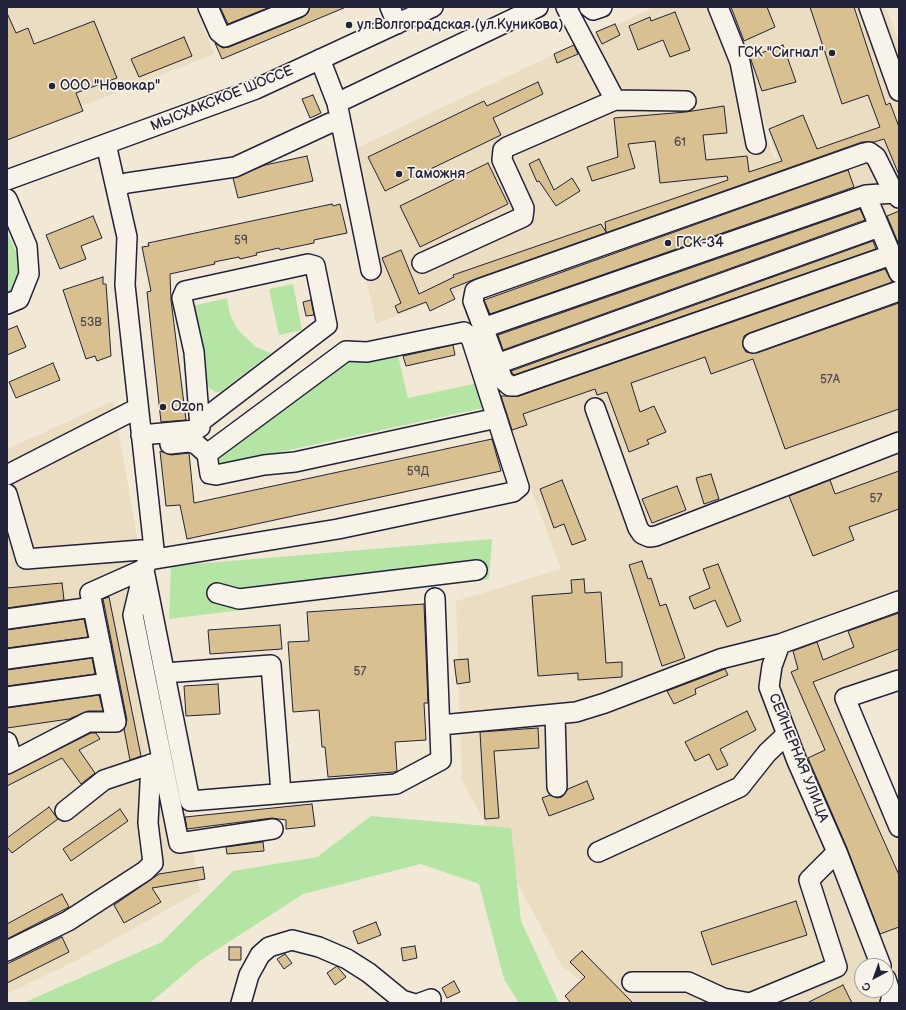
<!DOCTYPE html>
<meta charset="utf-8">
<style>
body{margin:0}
#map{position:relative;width:906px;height:1010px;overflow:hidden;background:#f1e9d6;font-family:"Balsamiq Sans",sans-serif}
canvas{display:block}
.frame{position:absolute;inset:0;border:8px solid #22223b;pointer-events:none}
.north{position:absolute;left:854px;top:958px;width:40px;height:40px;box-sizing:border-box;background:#f7f3e8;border:1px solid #a29fa3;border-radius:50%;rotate:221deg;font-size:11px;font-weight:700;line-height:16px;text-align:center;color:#22223b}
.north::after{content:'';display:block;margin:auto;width:14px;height:18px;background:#22223b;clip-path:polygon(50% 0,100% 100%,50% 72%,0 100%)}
</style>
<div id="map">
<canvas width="906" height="1010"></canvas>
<div class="frame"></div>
<div class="north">С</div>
</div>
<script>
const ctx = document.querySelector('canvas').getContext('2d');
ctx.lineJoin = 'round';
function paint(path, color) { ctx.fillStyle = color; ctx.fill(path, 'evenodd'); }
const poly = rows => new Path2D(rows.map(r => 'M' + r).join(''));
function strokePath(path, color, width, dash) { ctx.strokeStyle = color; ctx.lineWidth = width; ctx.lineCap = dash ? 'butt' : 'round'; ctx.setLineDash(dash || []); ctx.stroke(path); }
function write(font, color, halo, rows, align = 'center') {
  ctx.font = font + ' "Balsamiq Sans",sans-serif'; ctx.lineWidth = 3.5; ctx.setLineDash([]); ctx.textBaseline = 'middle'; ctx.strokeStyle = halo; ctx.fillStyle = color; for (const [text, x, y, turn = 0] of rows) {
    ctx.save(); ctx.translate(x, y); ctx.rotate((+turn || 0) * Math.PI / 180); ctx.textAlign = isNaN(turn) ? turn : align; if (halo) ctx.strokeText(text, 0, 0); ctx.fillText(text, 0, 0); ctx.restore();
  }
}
paint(poly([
 [7,7,196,7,214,54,7,136],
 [654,7,722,7,774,158,777,157,724,7,886,7,899,41,899,668,837,694,899,841,899,1003,608,1003,562,966,462,780,456,601,561,569,465,313,714,189,376,324,340,156],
 [862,966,886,966,886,990,862,990],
 [113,401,200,891,81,958,7,994,7,449]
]), '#eaddc1');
paint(poly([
 [7,231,25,273,13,294,7,296],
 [293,284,302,330,279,335,269,289],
 [227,298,230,315,238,330,256,347,271,353,220,392,216,392,206,386,192,306],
 [397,351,408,398,478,383,483,408,225,464,218,461,218,456,339,363],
 [492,539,489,579,169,619,171,566],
 [371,816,511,828,521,921,559,1003,519,1003,504,979,479,884,421,864,303,894,201,960,150,1003,23,1003,162,942,233,871,317,857]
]), '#b4e5a4');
const building = poly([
 [220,7,270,7,228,24,220,7],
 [310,7,346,7,222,59,215,43,223,48,229,47,303,17,308,13,310,7],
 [731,7,767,7,775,27,744,41,731,7],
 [810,7,854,7,886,105,890,103,899,127,899,175,884,139,874,142,862,142,475,279,450,289,455,299,430,311,426,302,398,313,395,306,401,303,382,258,401,250,419,294,454,277,453,275,601,224,606,232,605,222,728,180,727,176,660,183,655,141,628,144,635,168,592,181,587,167,618,157,614,118,686,112,724,106,727,133,703,135,706,160,747,156,749,172,782,161,769,129,803,115,817,149,880,127,868,95,842,104,810,7],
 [675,12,690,50,670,57,663,40,638,50,629,26,650,17,651,21,675,12],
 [7,13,16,33,28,28,34,44,94,21,117,78,76,93,83,111,7,140,7,13],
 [615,24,620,35,602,44,596,32,615,24],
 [184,37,192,56,139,77,131,59,184,37],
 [574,45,578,54,557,63,554,54,574,45],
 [783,45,796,82,762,91,750,57,783,45],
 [538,82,543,94,493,118,501,135,385,191,368,157,484,101,487,106,538,82],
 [313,95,321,113,310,118,302,99,313,95],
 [307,156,313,181,238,198,233,178,265,165,307,156],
 [539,159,554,190,572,178,580,191,556,206,539,181,537,182,529,164,539,159],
 [488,163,508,204,420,247,400,206,488,163],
 [848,170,854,187,490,314,484,300,848,170],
 [332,204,333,206,340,204,347,233,314,240,314,243,280,250,279,248,256,253,257,255,240,259,239,257,214,262,215,264,170,274,171,300,186,420,161,422,147,292,151,291,142,247,149,246,148,243,332,204],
 [860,209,865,220,503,350,498,335,860,209],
 [899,211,899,245,887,216,899,211],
 [93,216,102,238,81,246,86,259,60,269,46,235,93,216],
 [873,241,876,249,514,375,511,371,873,241],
 [885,269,892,282,749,333,744,336,743,346,746,352,757,353,899,303,899,409,785,449,753,359,711,374,705,357,631,383,640,412,654,406,666,432,647,440,649,444,629,452,607,392,597,395,595,389,523,414,527,425,512,430,501,396,519,396,885,269],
 [103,277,103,284,106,284,111,356,97,361,95,356,86,359,63,290,103,277],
 [311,300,314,315,306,316,303,302,311,300],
 [17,326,26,347,7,355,7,330,17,326],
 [453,345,455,355,406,366,403,356,453,345],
 [53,363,60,380,16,398,9,382,53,363],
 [492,439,501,471,187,539,180,505,166,506,160,451,171,455,189,453,194,503,492,439],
 [899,471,899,509,849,527,854,540,813,556,789,496,830,480,835,494,899,471],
 [711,474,719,499,704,504,696,478,711,474],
 [562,480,586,540,572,545,564,524,554,528,540,489,562,480],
 [677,486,686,510,652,523,642,499,677,486],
 [642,561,648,579,651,578,660,606,666,604,685,658,662,666,629,565,642,561],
 [718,564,741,621,727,627,715,600,694,609,689,597,710,588,703,569,718,564],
 [584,579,585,593,601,592,606,663,622,662,622,677,578,680,578,673,538,676,532,596,572,593,571,580,584,579],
 [62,583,64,600,7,608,7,588,62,583],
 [109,597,141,756,130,760,124,729,127,720,103,599,109,597],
 [424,604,428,703,424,703,426,740,395,742,397,771,394,772,328,777,325,747,322,747,319,710,293,712,288,642,309,641,307,612,424,604],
 [899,613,899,649,813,682,899,875,899,927,880,934,847,848,808,758,825,750,791,672,798,669,793,651,817,642,823,660,854,647,848,631,899,613],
 [84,619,88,637,7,648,7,630,84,619],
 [280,625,282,649,210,654,208,630,280,625],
 [92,658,95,674,7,686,7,670,92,658],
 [468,659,470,682,457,684,454,660,468,659],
 [725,669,728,675,695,689,696,694,674,704,667,691,725,669],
 [218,684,220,714,186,716,184,686,218,684],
 [99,695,103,711,88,711,69,719,7,728,7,708,99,695],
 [747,711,756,730,720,749,728,765,717,770,709,754,695,761,685,742,747,711],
 [538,728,539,748,494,751,499,818,485,819,480,732,538,728],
 [91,733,96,733,100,739,79,750,95,773,81,784,62,758,7,786,7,775,91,733],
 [587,781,594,799,549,816,542,798,550,795,557,798,562,797,568,789,587,781],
 [312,804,315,826,286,829,286,820,272,818,187,829,185,817,312,804],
 [49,807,58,819,12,853,7,847,7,838,49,807],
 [120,809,128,821,71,861,63,849,120,809],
 [263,842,264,851,227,854,226,847,263,842],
 [203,867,205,879,152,888,161,902,124,923,114,905,159,874,203,867],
 [62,894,69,907,7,939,7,924,62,894],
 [796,901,807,935,712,965,701,932,796,901],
 [376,922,381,935,358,944,353,931,376,922],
 [62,937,69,952,7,983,7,964,62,937],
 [415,946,417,958,403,961,401,948,415,946],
 [229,947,241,947,241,960,229,960,229,947],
 [582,951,633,1003,571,1003,565,996,585,977,570,962,582,951],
 [285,954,292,963,284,969,277,959,285,954],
 [337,966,346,977,335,985,327,973,337,966],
 [454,981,460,992,447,998,442,988,454,981],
 [843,985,852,1003,807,1003,843,985]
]);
paint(building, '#d9c090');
strokePath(building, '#22223b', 1);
const minor = poly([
 [208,7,219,32,225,37,299,7],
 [390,7,397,24],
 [566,7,615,100],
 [589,7,593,10,602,7],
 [718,7,740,62,756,144],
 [869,7,899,91],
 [320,59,337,103,371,270],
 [337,103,538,7],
 [106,144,127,237,125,285,154,549,144,569,133,615,179,843,273,829],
 [7,180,256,89,433,7],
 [116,187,127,183,235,167,330,123,341,123],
 [866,195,899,273],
 [7,199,27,246,29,274,19,299,7,304],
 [891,255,515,386,510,386,503,380,473,301,475,291,479,289,864,153,869,152,876,157,894,193,899,198],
 [422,263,523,217,524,208,502,160,503,150,507,147,615,100,686,101],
 [483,328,866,195,894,193],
 [753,343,899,291],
 [497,364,879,227],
 [595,408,638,528,642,534,649,537,656,536,899,442],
 [141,435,195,430,200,427,194,352,182,298,185,291,308,264,315,266,327,325,200,422],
 [170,444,189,442,196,444,207,454,210,474,216,475,264,465,295,462,497,418],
 [7,475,138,408],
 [7,494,26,559,154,549],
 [149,560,338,529,513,492,519,487,471,338,464,332,367,352,346,351,207,454],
 [145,575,190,801,396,784,441,760,435,598],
 [217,593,239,599,477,570],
 [7,619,93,607],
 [780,644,772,666,769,687,797,761,837,852,881,966],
 [7,659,101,646],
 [165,673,271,665,281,793],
 [899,680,845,698,899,827],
 [7,697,108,683],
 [555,714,557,787],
 [441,725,576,712,605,703,720,659,780,644,899,601],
 [7,742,13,761],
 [7,764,88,722,116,722,90,593,144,569],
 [65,811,104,780,161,761],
 [598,852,740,787,767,753,787,734],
 [7,951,68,921,145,871,153,863,148,823,151,764],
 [886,979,893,1001,890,1003],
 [632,982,688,982,723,998,750,1003,837,967,809,880,837,852],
 [241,1003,249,975,260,955,269,947,292,940,319,947,347,959,369,973,402,1000,412,1003],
 [420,1003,431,999]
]);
strokePath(minor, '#22223b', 22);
strokePath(minor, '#f7f3e8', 19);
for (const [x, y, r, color] of [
 [349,25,4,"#22223b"],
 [832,53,4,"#22223b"],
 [52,86,4,"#22223b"],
 [399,174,4,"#22223b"],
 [668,243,4,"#22223b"],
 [163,407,4,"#22223b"]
]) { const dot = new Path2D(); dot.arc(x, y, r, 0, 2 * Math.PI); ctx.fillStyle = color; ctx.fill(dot); strokePath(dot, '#f7f3e8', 1.5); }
write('12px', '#504a50', null, [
 ["61",680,143],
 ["59",241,241],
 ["53В",91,323],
 ["57А",830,380],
 ["59Д",418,472],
 ["57",876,499],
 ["57",360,672]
]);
write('14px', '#22223b', '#f7f3e8', [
 ["ул.Волгоградская (ул.Куникова)",357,25],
 ["ГСК \"Сигнал\"",824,53,"right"],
 ["ООО \"Новокар\"",60,86],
 ["Таможня",407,174],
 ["ГСК-34",676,243],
 ["Ozon",171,407]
], 'left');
write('14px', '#22223b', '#f7f3e8', [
 ["МЫСХАКСКОЕ ШОССЕ",222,99,-22],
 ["СЕЙНЕРНАЯ УЛИЦА",798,758,68]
]);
</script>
